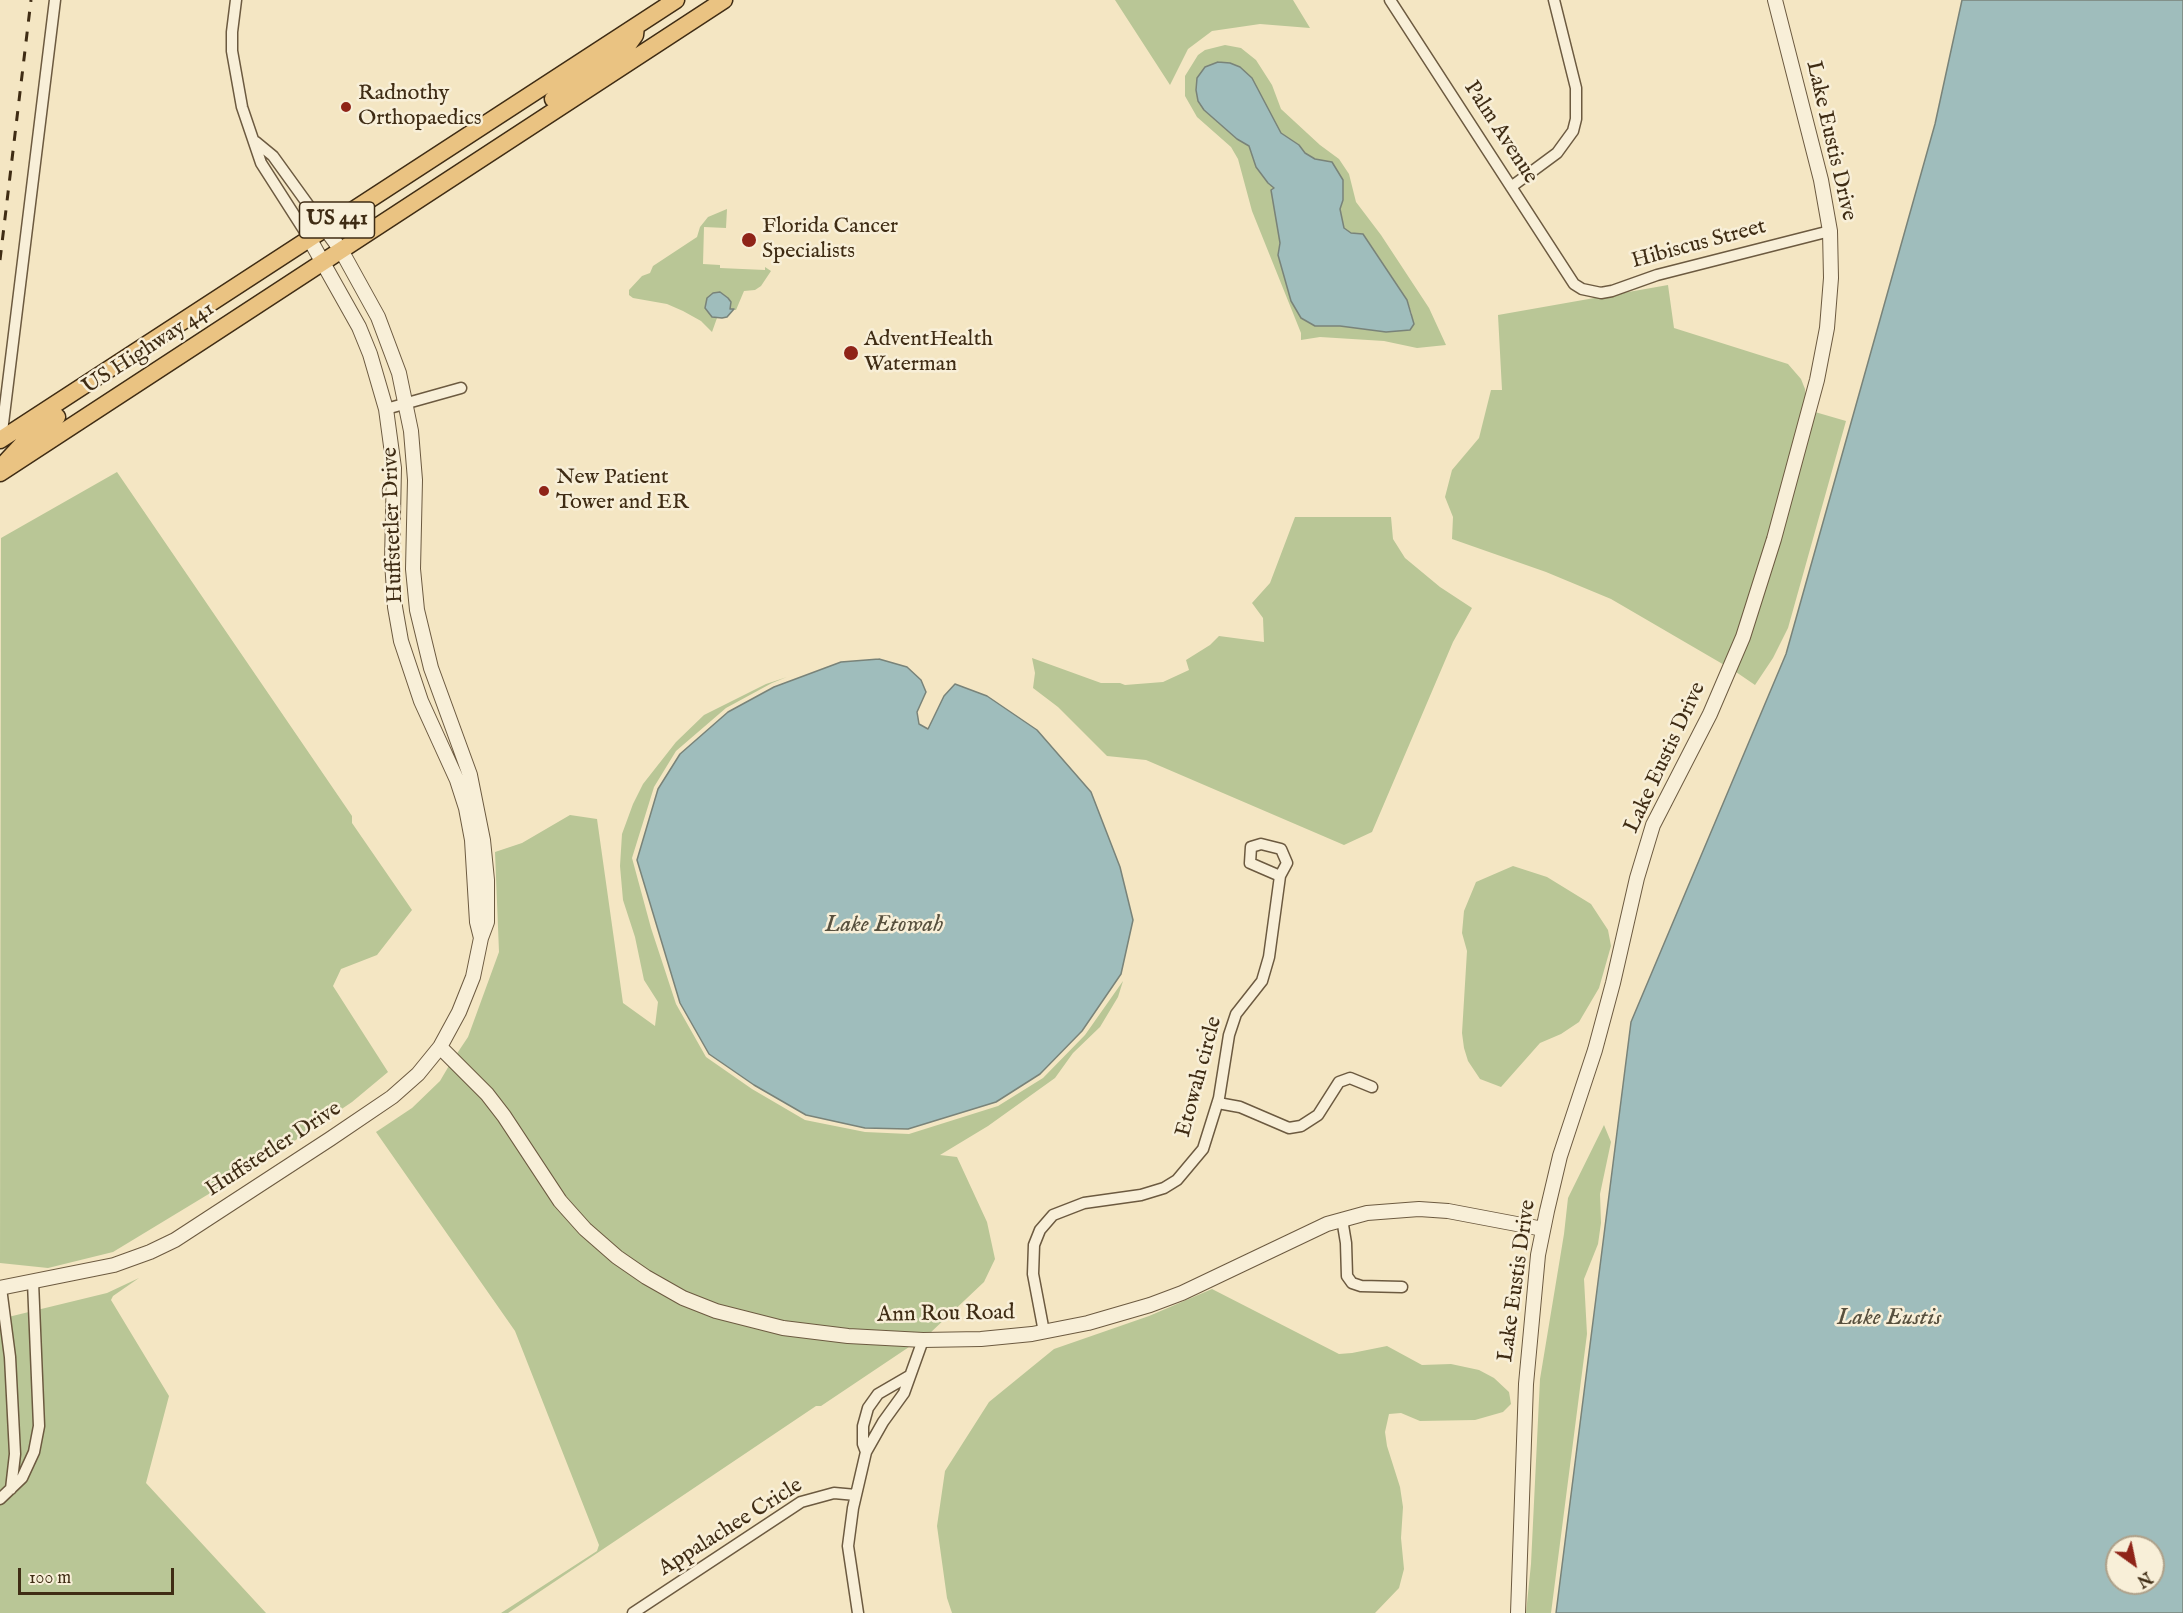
<!DOCTYPE html>
<style>
body{margin:0}
#map{position:relative;width:2183px;height:1613px;overflow:hidden;background:#f4e6c3;font-family:"IM FELL English",serif}
canvas{display:block}
.north{position:absolute;left:2105px;top:1535px;width:60px;height:60px;box-sizing:border-box;background:#f8efd8;border:2px solid #aea18a;border-radius:50%;rotate:147deg;font-size:16px;font-weight:700;line-height:24px;text-align:center;color:#3f2c14}
.north::after{content:'';display:block;margin:auto;width:21px;height:27px;background:#8f2418;clip-path:polygon(50% 0,100% 100%,50% 72%,0 100%)}
.scale{position:absolute;left:18px;top:1568px;width:156px;height:27px;box-sizing:border-box;border:3px solid #3f2c14;border-top:0;padding-left:8px;font-size:18px;line-height:21px;white-space:nowrap;color:#3f2c14;-webkit-text-stroke:4px #f8efd8;paint-order:stroke}
</style>
<div id="map">
<canvas width="2183" height="1613"></canvas>
<div class="north">N</div>
<div class="scale">100 m</div>
</div>
<script>
const ctx = document.querySelector('canvas').getContext('2d');
ctx.lineJoin = 'round';
function paint(path, color) { ctx.fillStyle = color; ctx.fill(path, 'evenodd'); }
const poly = rows => new Path2D(rows.map(r => 'M' + r).join(''));
function strokePath(path, color, width, dash) { ctx.strokeStyle = color; ctx.lineWidth = width; ctx.lineCap = dash ? 'butt' : 'round'; ctx.setLineDash(dash || []); ctx.stroke(path); }
function write(font, color, halo, rows, align = 'center') {
  ctx.font = font + ' "IM FELL English",serif'; ctx.lineWidth = 5; ctx.setLineDash([]); ctx.textBaseline = 'middle'; ctx.strokeStyle = halo; ctx.fillStyle = color; for (const [text, x, y, turn = 0] of rows) {
    ctx.save(); ctx.translate(x, y); ctx.rotate((+turn || 0) * Math.PI / 180); ctx.textAlign = isNaN(turn) ? turn : align; if (halo) ctx.strokeText(text, 0, 0); ctx.fillText(text, 0, 0); ctx.restore();
  }
}
paint(poly([
 [1115,0,1293,0,1310,28,1260,24,1212,31,1188,49,1170,85],
 [1225,45,1241,48,1256,60,1272,85,1281,109,1320,145,1339,159,1349,174,1356,202,1381,235,1429,308,1446,345,1417,348,1384,341,1320,337,1301,340,1301,333,1252,211,1238,159,1231,147,1197,117,1185,96,1185,76,1198,55,1205,50],
 [1218,62,1230,63,1252,78,1280,133,1299,145,1305,153,1315,159,1332,163,1343,200,1339,209,1344,228,1376,253,1407,300,1412,314,1386,332,1340,326,1278,255,1280,243,1271,190,1275,188,1256,167,1249,146,1237,139,1204,110,1205,67],
 [727,209,726,228,704,227,703,264,720,265,720,268,765,270,765,267,771,271,761,286,755,290,744,291,736,310,730,309,717,292,707,298,705,308,712,317,717,318,712,332,701,321,683,311,667,304,633,298,629,295,629,290,642,276,650,273,653,266,697,237,700,227,708,217],
 [1668,285,1674,328,1788,364,1801,379,1805,389,1806,400,1769,537,1726,666,1611,599,1546,572,1452,539,1453,517,1445,497,1452,470,1479,438,1491,390,1502,390,1498,315],
 [1815,412,1846,421,1788,628,1773,658,1755,685,1736,672,1749,640],
 [117,472,352,816,352,823,412,910,377,955,341,969,333,986,388,1072,352,1102,278,1152,113,1252,48,1268,0,1263,1,538],
 [1295,517,1391,517,1393,539,1405,558,1440,587,1472,608,1453,642,1372,832,1344,845,1146,760,1107,756,1058,707,1033,688,1035,673,1032,658,1101,683,1120,683,1125,685,1163,682,1189,670,1186,660,1210,645,1219,636,1264,642,1263,618,1252,603,1270,583],
 [787,677,772,683,726,708,676,751,654,787,632,858,651,928,676,1004,706,1057,752,1089,805,1120,865,1132,909,1134,998,1106,1043,1078,1085,1035,1123,981,1118,997,1100,1027,1073,1053,1055,1078,988,1126,940,1155,957,1157,987,1222,995,1259,984,1282,929,1334,848,1330,783,1323,717,1306,685,1293,648,1273,620,1252,589,1224,564,1198,456,1055,468,1037,499,952,495,852,522,843,570,815,597,819,623,1003,655,1026,658,1002,644,980,635,937,623,900,620,866,622,834,633,804,643,784,676,742,704,715,766,684],
 [1513,866,1547,877,1591,904,1608,930,1611,946,1599,988,1579,1022,1561,1034,1540,1043,1501,1087,1480,1079,1468,1061,1464,1048,1462,1033,1467,951,1462,933,1464,911,1476,882],
 [450,1064,483,1098,582,1233,715,1317,783,1334,912,1345,821,1406,816,1406,508,1613,501,1613,597,1551,599,1545,515,1331,376,1132,412,1108,440,1081],
 [1604,1125,1611,1142,1600,1194,1601,1223,1598,1244,1584,1279,1587,1334,1551,1613,1526,1613,1531,1564,1540,1379,1564,1234,1568,1198],
 [139,1278,113,1296,111,1300,169,1396,146,1483,266,1613,0,1613,0,1319,107,1293],
 [1212,1289,1339,1354,1352,1353,1387,1346,1422,1365,1451,1364,1479,1370,1494,1378,1509,1392,1511,1404,1503,1412,1475,1420,1420,1421,1401,1413,1389,1414,1385,1432,1387,1446,1400,1487,1403,1507,1401,1538,1404,1569,1399,1588,1375,1613,952,1613,947,1598,937,1526,945,1471,989,1402,1054,1349,1149,1316]
]), '#b9c696');
const water = poly([
 [1962,0,2183,0,2183,1613,1556,1613,1631,1022,1786,654,1935,124,1962,0],
 [2117,1547,2153,1547,2153,1583,2117,1583,2117,1547],
 [1218,62,1230,63,1240,67,1252,78,1281,133,1299,145,1305,153,1315,159,1332,162,1343,180,1343,200,1340,209,1344,228,1351,233,1363,234,1407,300,1414,324,1410,330,1386,332,1340,326,1315,326,1301,318,1291,301,1278,255,1280,243,1271,190,1274,188,1268,183,1256,167,1249,146,1237,139,1204,110,1198,101,1196,90,1197,78,1205,67,1218,62],
 [720,292,728,298,731,302,730,309,734,309,727,317,722,318,712,317,705,308,707,298,713,293,720,292],
 [879,659,907,667,921,680,926,692,917,712,919,724,928,729,944,696,955,684,987,696,1037,730,1091,792,1120,867,1133,920,1121,974,1082,1031,1040,1074,996,1102,908,1129,865,1128,806,1115,754,1085,709,1054,680,1003,637,860,658,789,680,754,728,712,774,687,841,662,879,659]
]);
paint(water, '#9fbdbc');
strokePath(water, '#798379', 1.5);
const minor = poly([
 [236,0,232,32,232,51,242,107,261,163,309,238],
 [1390,0,1574,284,1582,289,1601,293,1612,291,1657,275,1830,231],
 [256,142,273,156,325,228],
 [1511,187,1557,153,1573,131,1576,119,1576,88,1554,0],
 [386,409,461,388],
 [1,440,55,0],
 [1218,1103,1240,1107,1289,1128,1301,1126,1318,1115,1339,1082,1350,1078,1372,1087],
 [1342,1219,1346,1243,1347,1276,1352,1283,1361,1286,1402,1287],
 [1,1288,10,1357,15,1454,11,1489],
 [1044,1332,1033,1274,1034,1245,1040,1230,1053,1215,1084,1203,1141,1195,1164,1188,1177,1180,1203,1149,1219,1098,1229,1035,1236,1014,1262,981,1269,957,1280,876,1287,863,1281,849,1261,844,1251,847,1250,863,1280,876],
 [866,1452,863,1444,863,1426,868,1408,878,1394,909,1376],
 [0,1499,22,1478,34,1452,39,1426,33,1282],
 [633,1613,801,1502,834,1493,856,1495],
 [858,1613,848,1546,853,1508,866,1452,883,1422,904,1393,923,1340]
]);
const tertiary = poly([
 [309,238,359,327,370,354,386,409,394,468,392,561,395,607,401,641,421,701,457,780,466,808,472,840,477,922,481,938],
 [440,1047,487,1094,504,1116,560,1201,585,1229,617,1257,646,1277,683,1298,716,1311,783,1328,848,1336,923,1340,981,1339,1032,1334,1088,1323,1150,1305,1182,1293,1327,1224,1367,1213,1419,1209,1448,1211,1543,1229],
 [0,1288,114,1265,150,1252,175,1240,330,1139,392,1097,418,1074,440,1047,459,1012,473,977,481,938,487,922,487,880,483,840,470,775,431,668,417,610,413,569,415,480,411,431,399,373,378,317,341,250,325,228],
 [1518,1613,1526,1384,1538,1255,1547,1211,1560,1156,1595,1050,1613,983,1637,878,1653,825,1710,714,1743,637,1774,539,1817,380,1827,328,1831,278,1830,231,1821,180,1775,0]
]);
const primary = poly([
 [553,99,625,49,635,35,636,26],
 [0,440,676,0],
 [3,465,30,436,57,417],
 [0,473,724,0]
]);
strokePath(minor, '#6c5a40', 13);
strokePath(tertiary, '#6c5a40', 16);
strokePath(primary, '#3f2c14', 19);
strokePath(minor, '#f8efd8', 10);
strokePath(tertiary, '#f8efd8', 14);
strokePath(primary, '#eac382', 16);
strokePath(poly([
 [0,260,31,0]
]), '#3f2c14', 3, [10, 10]);
for (const [x, y, r, color] of [
 [346,107,6,"#8f2418"],
 [749,240,8,"#8f2418"],
 [851,353,8,"#8f2418"],
 [544,491,6,"#8f2418"]
]) { const dot = new Path2D(); dot.arc(x, y, r, 0, 2 * Math.PI); ctx.fillStyle = color; ctx.fill(dot); strokePath(dot, '#f8efd8', 2); }
for (const [x, y, w] of [
 [337,220,75]
]) { const box = new Path2D(); box.roundRect(x - w / 2, y - 18, w, 36, 4.5); ctx.fillStyle = '#f8efd8'; ctx.fill(box); strokePath(box, '#3f2c14', 1.5); }
write('bold 21px', '#3f2c14', null, [
 ["US 441",337,220]
]);
write('22px', '#3f2c14', '#f8efd8', [
 ["Radnothy",358,94],
 ["Orthopaedics",358,119],
 ["Florida Cancer",762,227],
 ["Specialists",762,252],
 ["AdventHealth",864,340],
 ["Waterman",864,365],
 ["New Patient",556,478],
 ["Tower and ER",556,503]
], 'left');
write('22px', '#3f2c14', '#f8efd8', [
 ["Palm Avenue",1500,133,57],
 ["Lake Eustis Drive",1830,141,77],
 ["Hibiscus Street",1699,245,-15],
 ["US Highway 441",149,349,-33],
 ["Huffstetler Drive",394,525,-92],
 ["Lake Eustis Drive",1666,758,-65],
 ["Etowah circle",1200,1077,-75],
 ["Huffstetler Drive",274,1150,-33],
 ["Lake Eustis Drive",1518,1281,-82],
 ["Ann Rou Road",946,1315,-1],
 ["Appalachee Cricle",731,1528,-32]
]);
write('italic 24px', '#57503e', '#f8efd8', [
 ["Lake Etowah",884,926],
 ["Lake Eustis",1889,1319]
]);
</script>
